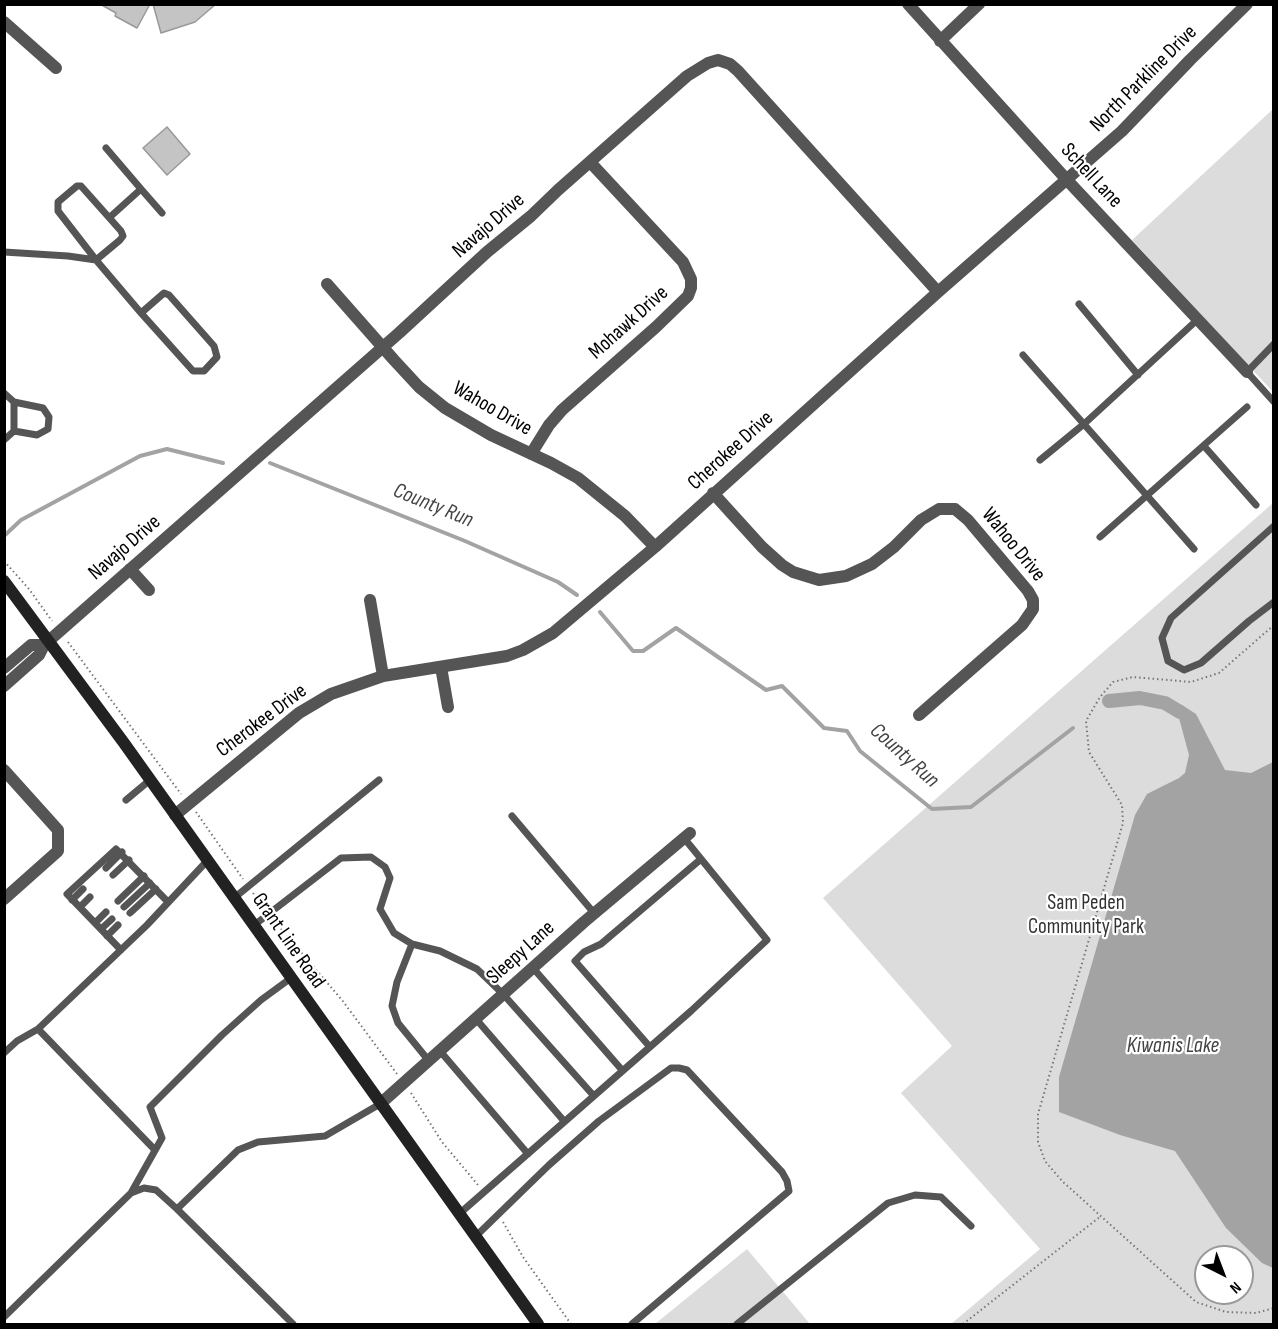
<!DOCTYPE html>
<style>
body{margin:0}
#map{position:relative;width:1278px;height:1329px;overflow:hidden;background:#fff;font-family:"Sofia Sans Condensed",sans-serif}
canvas{display:block}
.frame{position:absolute;inset:0;border:6px solid #000;pointer-events:none}
.north{position:absolute;left:1194px;top:1245px;width:60px;height:60px;box-sizing:border-box;background:#fff;border:2px solid #999;border-radius:50%;rotate:138deg;font-size:16px;font-weight:700;line-height:24px;text-align:center;color:#000}
.north::after{content:'';display:block;margin:auto;width:21px;height:27px;background:#000;clip-path:polygon(50% 0,100% 100%,50% 72%,0 100%)}
</style>
<div id="map">
<canvas width="1278" height="1329"></canvas>
<div class="frame"></div>
<div class="north">N</div>
</div>
<script>
const ctx = document.querySelector('canvas').getContext('2d');
ctx.lineJoin = 'round';
function paint(path, color) { ctx.fillStyle = color; ctx.fill(path, 'evenodd'); }
const poly = rows => new Path2D(rows.map(r => 'M' + r).join(''));
function strokePath(path, color, width, dash) { ctx.strokeStyle = color; ctx.lineWidth = width; ctx.lineCap = dash ? 'butt' : 'round'; ctx.setLineDash(dash || []); ctx.stroke(path); }
function write(font, color, halo, rows, align = 'center') {
  ctx.font = font + ' "Sofia Sans Condensed",sans-serif'; ctx.lineWidth = 4.5; ctx.setLineDash([]); ctx.textBaseline = 'middle'; ctx.strokeStyle = halo; ctx.fillStyle = color; for (const [text, x, y, turn = 0] of rows) {
    ctx.save(); ctx.translate(x, y); ctx.rotate((+turn || 0) * Math.PI / 180); ctx.textAlign = isNaN(turn) ? turn : align; if (halo) ctx.strokeText(text, 0, 0); ctx.fillText(text, 0, 0); ctx.restore();
  }
}
paint(poly([
 [1273,109,1273,392,1132,240],
 [1273,503,1273,1324,951,1324,1040,1249,901,1093,952,1046,823,898],
 [1206,1257,1242,1257,1242,1293,1206,1293],
 [747,1249,810,1324,655,1324]
]), '#dcdcdc');
paint(poly([
 [1182,705,1196,714,1225,770,1251,773,1273,762,1273,1268,1262,1263,1226,1228,1175,1151,1120,1135,1059,1112,1059,1077,1135,815,1147,794,1179,778,1185,773,1189,755,1179,718]
]), '#a3a3a3');
strokePath(poly([
 [270,463,465,541,558,582,577,595],
 [4,536,21,520,140,456,167,449,223,463],
 [600,612,633,651,643,651,676,628,766,690,782,686,824,728,847,731,860,751,932,809,971,807,1073,728]
]), '#a3a3a3', 4);
strokePath(poly([
 [1109,701,1140,698,1165,703,1180,712]
]), '#a3a3a3', 14);
const building = poly([
 [100,4,150,4,137,28,115,16,116,13,100,4],
 [153,4,216,4,195,22,161,33,153,4],
 [167,127,190,154,167,175,143,148,167,127]
]);
paint(building, '#c4c4c4');
strokePath(building, '#999', 1.5);
strokePath(poly([
 [4,561,29,589,52,621],
 [1274,625,1219,673,1191,682,1133,677,1113,682,1100,697,1086,721,1089,752,1122,805,1123,823,1038,1114,1038,1142,1045,1161,1062,1181,1196,1302,1226,1312,1256,1313,1274,1308],
 [68,642,181,794],
 [196,812,243,879],
 [253,893,262,906],
 [275,922,342,1000,397,1074],
 [411,1093,442,1142,478,1185],
 [503,1222,523,1257,571,1324],
 [963,1324,1101,1216]
]), '#777', 2, [1.5, 3]);
strokePath(poly([
 [106,148,141,189,110,217],
 [141,189,162,213],
 [4,252,68,256,96,260,120,240,123,236,121,231,81,186,77,186,58,202,58,211,96,260,141,313,193,371,204,371,217,357,214,346,169,295,164,293,141,313],
 [1079,304,1138,375],
 [1274,344,1247,372,1274,402],
 [1023,355,1194,549],
 [4,393,14,402,14,431,4,440],
 [14,402,43,408,49,417,48,429,37,435,14,431],
 [1204,446,1256,505],
 [1040,460,1084,424,1197,320],
 [1274,526,1171,618,1162,638,1168,661,1184,670,1201,663,1249,621,1274,602],
 [1100,537,1247,407],
 [126,800,150,780],
 [512,816,594,913],
 [106,868,122,852],
 [113,875,129,860],
 [234,898,379,780],
 [72,900,83,889],
 [118,901,144,876],
 [80,907,90,897],
 [124,907,150,883],
 [130,913,156,889],
 [95,923,106,912],
 [253,926,341,858,371,857,385,867,390,878,380,909,394,933,412,944,440,951,477,969,503,994,593,1095],
 [101,929,112,919],
 [107,936,118,925],
 [412,944,397,982,392,1006,398,1023,429,1061],
 [121,950,67,894,116,849,168,902],
 [533,968,622,1070],
 [476,1019,564,1121],
 [650,1047,575,961,584,952,601,944,701,859],
 [440,1051,528,1154],
 [4,1053,17,1041,38,1029],
 [155,1150,38,1029,147,925,207,861],
 [131,1193,162,1138,150,1107,222,1035,261,1000,291,978],
 [177,1209,238,1150,258,1142,325,1136,380,1104],
 [459,1214,691,1011,767,940,684,838],
 [475,1237,549,1165,599,1121,671,1068,679,1068,687,1070,782,1172,787,1181,789,1191,632,1324],
 [4,1317,131,1193,144,1188,156,1190,177,1209,293,1324],
 [737,1324,888,1203,915,1195,941,1197,971,1226]
]), '#555', 7);
strokePath(poly([
 [908,4,1067,180,1247,372],
 [4,22,56,68],
 [940,41,979,4],
 [327,284,394,360,419,387,445,408,491,435,551,463,578,478,625,516,655,547],
 [531,454,549,425,562,410,656,327,688,296,691,288,691,279,683,262,590,162],
 [713,493,762,547,782,565,793,572,819,580,846,576,872,564,894,547,921,520,939,509,955,509,968,520,1028,591,1033,600,1033,609,1022,625,919,715],
 [130,569,149,590],
 [370,600,383,676],
 [441,667,448,707],
 [4,668,31,645,44,645],
 [4,686,39,655,44,645,399,333,487,252,531,216,558,190,687,76,708,63,718,60,730,64,738,71,938,292],
 [4,770,58,830,58,851,4,899],
 [175,815,299,713,331,694,383,676,507,656,523,650,553,633,655,547,938,292,1122,131,1190,60,1247,4],
 [380,1104,584,922,690,833]
]), '#555', 12);
strokePath(poly([
 [4,581,124,743,538,1324]
]), '#222', 12);
write('21px', '#000', '#fff', [
 ["North Parkline Drive",1144,79,-45],
 ["Schell Lane",1091,176,47],
 ["Navajo Drive",489,226,-41],
 ["Mohawk Drive",629,323,-42],
 ["Wahoo Drive",492,409,30],
 ["Cherokee Drive",731,451,-42],
 ["Wahoo Drive",1013,545,51],
 ["Navajo Drive",125,548,-41],
 ["Cherokee Drive",262,721,-37],
 ["Grant Line Road",288,941,55],
 ["Sleepy Lane",521,953,-42]
]);
write('21px', '#333', '#fff', [
 ["Sam Peden",1086,904],
 ["Community Park",1086,928]
]);
write('italic 22px', '#444', '#fff', [
 ["County Run",433,506,22],
 ["County Run",904,756,42],
 ["Kiwanis Lake",1173,1046]
]);
</script>
